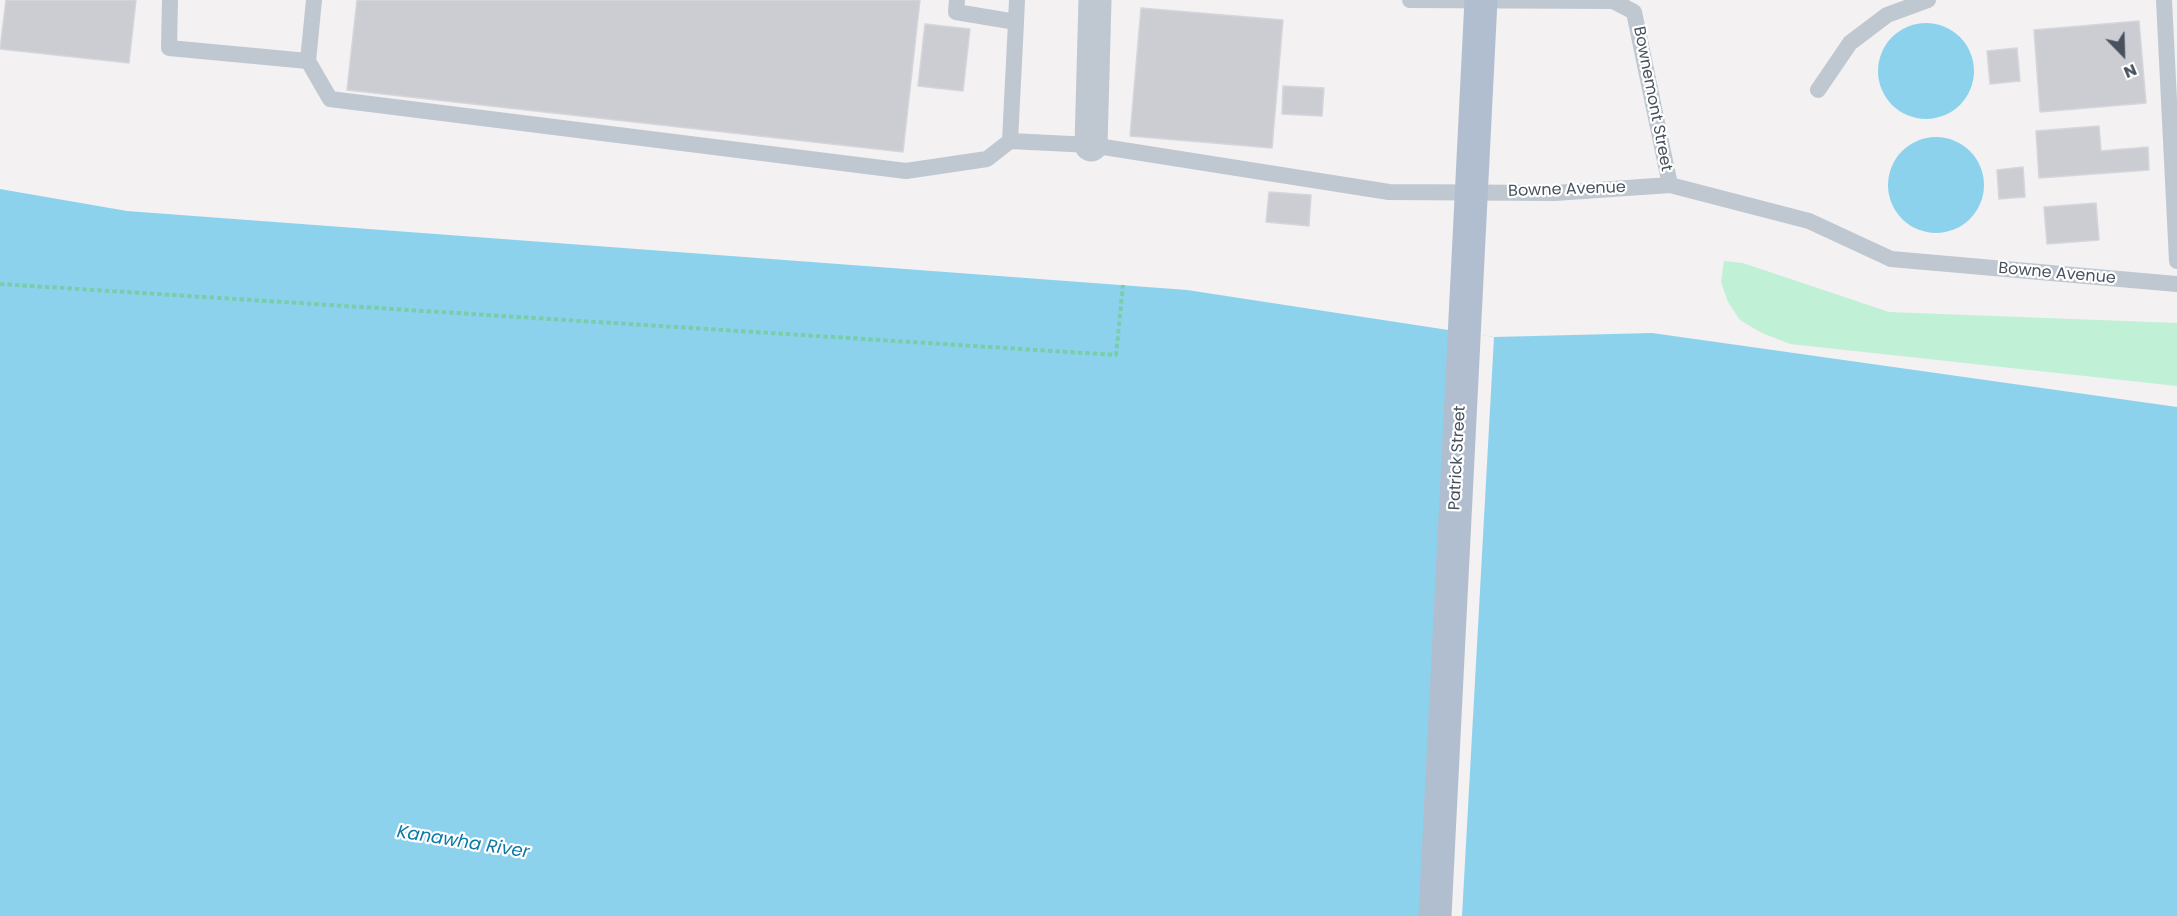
<!DOCTYPE html>
<style>
body{margin:0}
#map{position:relative;width:2177px;height:916px;overflow:hidden;background:#f3f1f1;font-family:Poppins,sans-serif}
canvas{display:block}
.north{position:absolute;left:2093px;top:24px;width:60px;height:60px;-webkit-text-stroke:4px #fff;paint-order:stroke;rotate:157deg;font-size:16px;font-weight:700;line-height:24px;text-align:center;color:#48525f}
.north::after{content:'';display:block;margin:auto;width:21px;height:27px;background:#48525f;clip-path:polygon(50% 0,100% 100%,50% 72%,0 100%)}
</style>
<div id="map">
<canvas width="2177" height="916"></canvas>
<div class="north">N</div>
</div>
<script>
const ctx = document.querySelector('canvas').getContext('2d');
ctx.lineJoin = 'round';
function paint(path, color) { ctx.fillStyle = color; ctx.fill(path, 'evenodd'); }
const poly = rows => new Path2D(rows.map(r => 'M' + r).join(''));
function strokePath(path, color, width, dash) { ctx.strokeStyle = color; ctx.lineWidth = width; ctx.lineCap = dash ? 'butt' : 'round'; ctx.setLineDash(dash || []); ctx.stroke(path); }
function write(font, color, halo, rows, align = 'center') {
  ctx.font = font + ' Poppins,sans-serif'; ctx.lineWidth = 4.5; ctx.setLineDash([]); ctx.textBaseline = 'middle'; ctx.strokeStyle = halo; ctx.fillStyle = color; for (const [text, x, y, turn = 0] of rows) {
    ctx.save(); ctx.translate(x, y); ctx.rotate((+turn || 0) * Math.PI / 180); ctx.textAlign = isNaN(turn) ? turn : align; if (halo) ctx.strokeText(text, 0, 0); ctx.fillText(text, 0, 0); ctx.restore();
  }
}
paint(poly([
 [1724,261,1743,263,1889,312,2177,323,2177,386,1790,344,1762,333,1740,320,1728,302,1721,282]
]), '#c0f0d6');
paint(poly([
 '1878 71a48 48 0 1 1 96 0a48 48 0 1 1-96 0Z',
 '1888 185a48 48 0 1 1 96 0a48 48 0 1 1-96 0Z',
 [0,189,127,211,1187,290,1494,337,1652,333,2177,407,2177,916,0,916]
]), '#8dd2ed');
paint(poly([
 [1453,330,1494,337,1462,916,1419,916]
]), '#f3f1f1');
const building = poly([
 [6,0,136,0,129,63,0,49,6,0],
 [357,0,920,0,903,152,347,90,357,0],
 [1141,8,1283,20,1272,148,1130,136,1141,8],
 [2139,21,2146,103,2040,112,2034,30,2139,21],
 [925,24,970,29,963,91,918,86,925,24],
 [2017,48,2020,81,1990,84,1987,51,2017,48],
 [1283,86,1324,88,1322,116,1282,114,1283,86],
 [2099,126,2101,151,2148,147,2149,170,2039,178,2036,131,2099,126],
 [2023,167,2025,197,1999,199,1997,170,2023,167],
 [1269,192,1311,195,1309,226,1266,222,1269,192],
 [2096,203,2099,240,2047,244,2044,207,2096,203]
]);
paint(building, '#cbcdd3');
strokePath(building, '#d5d6dc', 1.5);
strokePath(poly([
 [0,284,1116,355,1123,285]
]), '#78ceaa', 4, [4.5, 3]);
strokePath(poly([
 [170,0,169,48,308,61,314,0],
 [957,0,956,12,1016,22,1010,141,1091,145,1389,192,1555,193,1670,185,1809,221,1891,259,2177,284],
 [1410,0,1613,1,1634,12,1670,185],
 [2164,0,2177,261],
 [1016,22,1017,0],
 [308,61,330,99,906,171,987,159,1010,141],
 [1818,90,1850,43,1887,15,1928,0]
]), '#bfc7d0', 16);
strokePath(poly([
 [1091,145,1095,0]
]), '#bfc7d0', 33);
strokePath(poly([
 [1435,916,1481,0]
]), '#b1becf', 33);
write('16px', '#48525f', '#fff', [
 ["Bownemont Street",1652,99,79],
 ["Bowne Avenue",1567,190,-2],
 ["Bowne Avenue",2057,274,5],
 ["Patrick Street",1458,458,-87]
]);
write('italic 18px', '#0c7aa6', '#fff', [
 ["Kanawha River",463,843,9]
]);
</script>
